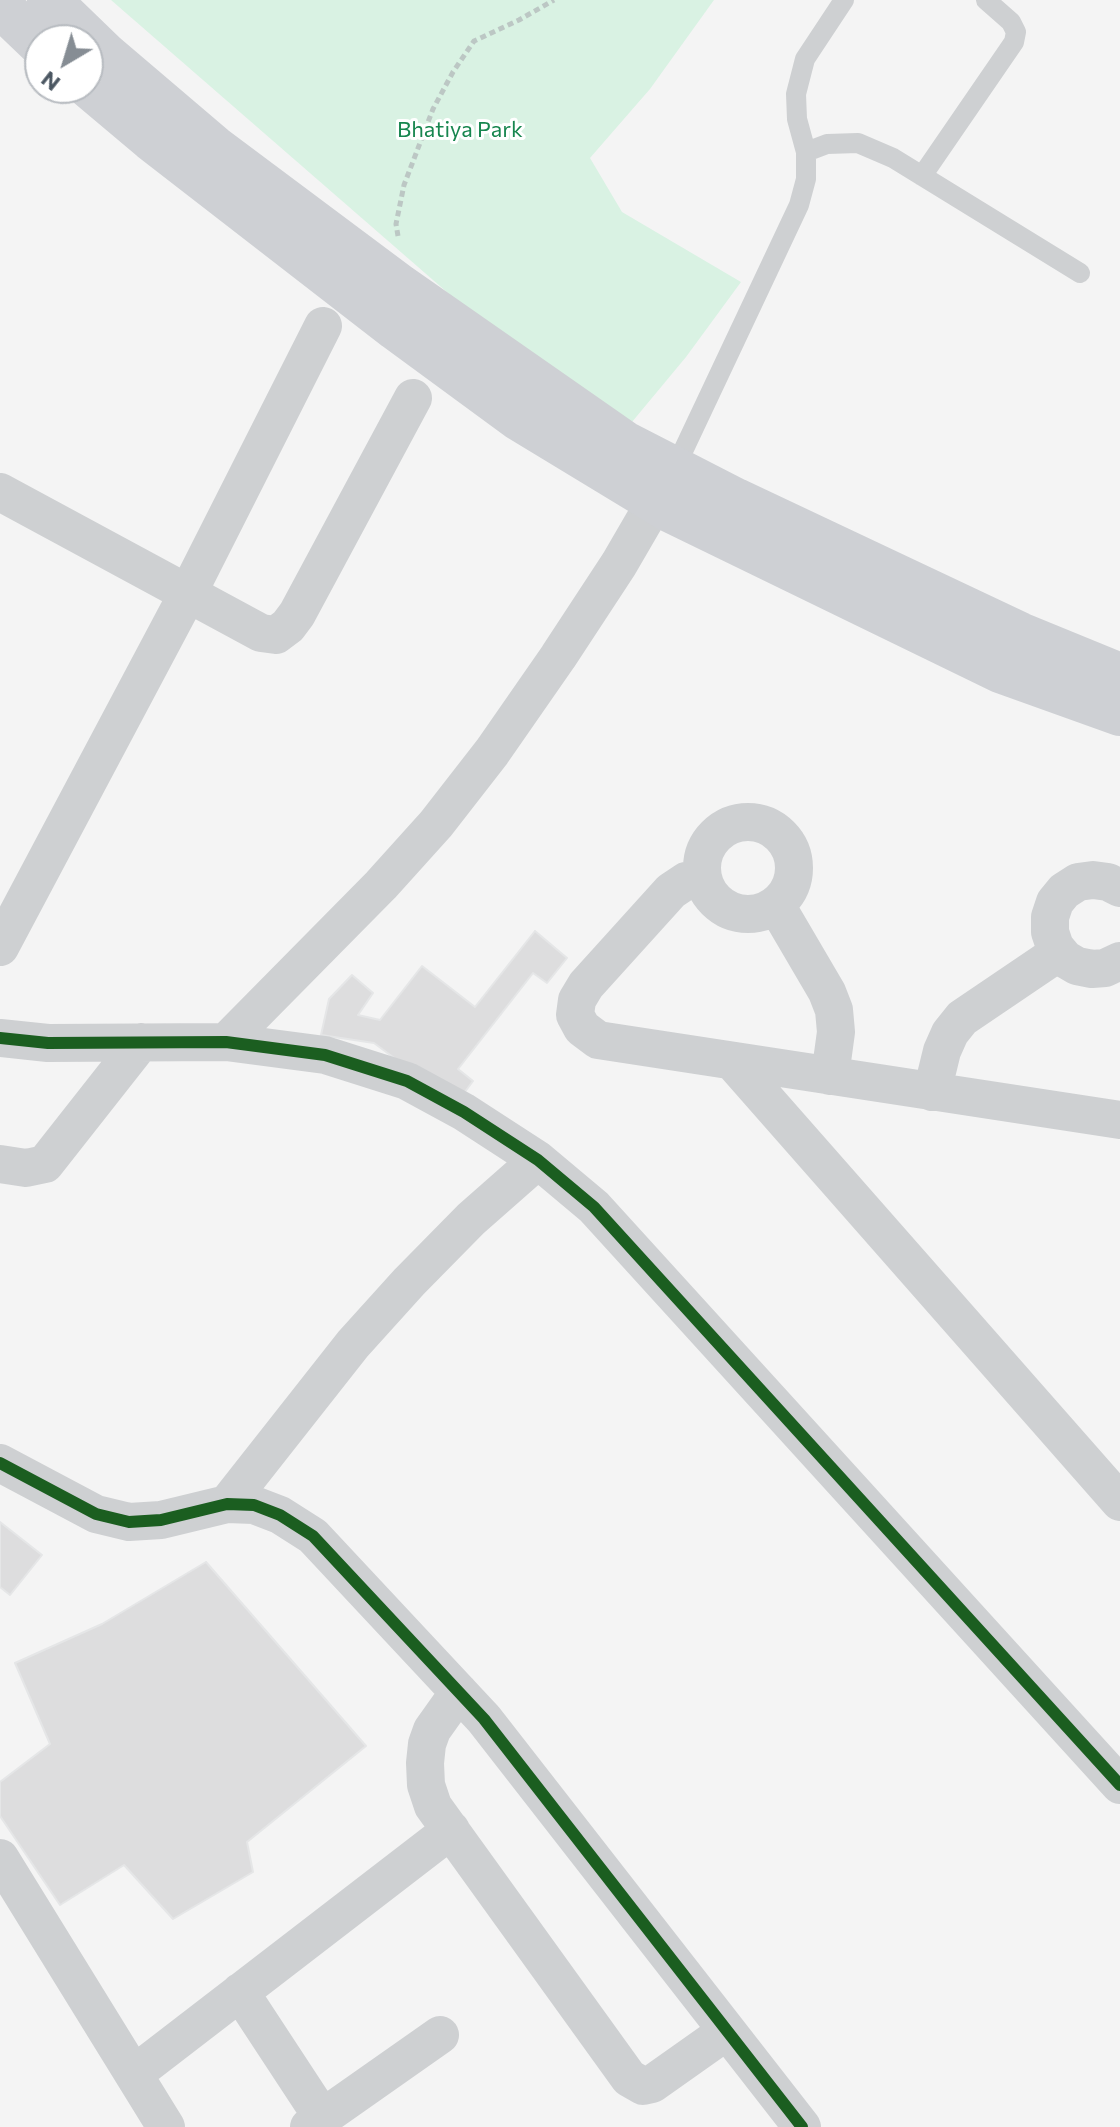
<!DOCTYPE html>
<style>
body{margin:0}
#map{position:relative;width:1120px;height:2127px;overflow:hidden;background:#f4f4f4;font-family:Commissioner,sans-serif}
canvas{display:block}
.north{position:absolute;left:24px;top:24px;width:80px;height:80px;box-sizing:border-box;background:#fff;border:2px solid #b7bbc0;border-radius:50%;rotate:218deg;font-size:22px;font-weight:700;line-height:32px;text-align:center;color:#4a5661}
.north::after{content:'';display:block;margin:auto;width:28px;height:36px;background:#868d94;clip-path:polygon(50% 0,100% 100%,50% 72%,0 100%)}
</style>
<div id="map">
<canvas width="1120" height="2127"></canvas>
<div class="north">N</div>
</div>
<script>
const ctx = document.querySelector('canvas').getContext('2d');
ctx.lineJoin = 'round';
function paint(path, color) { ctx.fillStyle = color; ctx.fill(path, 'evenodd'); }
const poly = rows => new Path2D(rows.map(r => 'M' + r).join(''));
function strokePath(path, color, width, dash) { ctx.strokeStyle = color; ctx.lineWidth = width; ctx.lineCap = dash ? 'butt' : 'round'; ctx.setLineDash(dash || []); ctx.stroke(path); }
function write(font, color, halo, rows, align = 'center') {
  ctx.font = font + ' Commissioner,sans-serif'; ctx.lineWidth = 6; ctx.setLineDash([]); ctx.textBaseline = 'middle'; ctx.strokeStyle = halo; ctx.fillStyle = color; for (const [text, x, y, turn = 0] of rows) {
    ctx.save(); ctx.translate(x, y); ctx.rotate((+turn || 0) * Math.PI / 180); ctx.textAlign = isNaN(turn) ? turn : align; if (halo) ctx.strokeText(text, 0, 0); ctx.fillText(text, 0, 0); ctx.restore();
  }
}
paint(poly([
 [111,0,714,0,650,89,590,158,622,212,741,282,686,357,617,440]
]), '#d9f2e3');
const building = poly([
 [535,931,567,958,547,983,533,973,458,1069,473,1081,456,1104,374,1043,321,1035,329,999,352,975,373,993,358,1015,380,1020,422,966,475,1007,535,931],
 [0,1522,42,1555,10,1595,0,1587,0,1522],
 [206,1562,366,1746,247,1842,253,1872,173,1919,124,1865,60,1905,0,1816,0,1782,50,1744,15,1663,102,1624,206,1562]
]);
paint(building, '#ddddde');
strokePath(building, '#e5e6e7', 2);
strokePath(poly([
 [398,236,396,224,404,185,433,109,453,72,474,41,519,20,554,0]
]), '#bcc7c4', 5, [6, 4]);
strokePath(poly([
 [806,152,827,144,858,143,893,158,1080,273],
 [922,176,1014,42,1016,32,1011,22,986,0],
 [675,468,799,205,806,179,806,152,797,119,796,94,805,59,844,0]
]), '#ced0d2', 20);
strokePath(poly([
 [0,492,261,633,276,635,288,626,297,614,413,398],
 '702 868a46 46 0 1 1 92 0a46 46 0 1 1-92 0Z',
 [702,878,686,881,671,891,586,985,577,1000,575,1015,582,1028,598,1040,1120,1120],
 [1120,888,1108,882,1093,880,1078,882,1064,891,1055,902,1050,917,1050,932,1055,947,1065,959,1077,966,1092,969,1105,968,1120,961],
 [776,905,827,992,834,1010,836,1032,830,1076],
 [0,947,188,593,323,326],
 [0,1038,48,1043,226,1042,325,1055,407,1081,464,1112,538,1160,594,1207,1120,1785],
 [226,1042,381,885,436,824,492,752,558,657,619,564,669,478],
 [733,1062,1120,1502],
 [932,1092,942,1051,950,1033,962,1018,1058,953],
 [0,1164,26,1168,45,1164,141,1042],
 [0,1463,96,1514,129,1522,161,1520,227,1504,254,1505,280,1515,313,1536,484,1719,802,2127],
 [227,1504,353,1344,409,1282,471,1219,538,1160],
 [459,1692,432,1730,427,1744,425,1763,426,1785,433,1806,629,2078,643,2086,652,2084,727,2031],
 [0,1858,166,2127],
 [240,1992,322,2117],
 [134,2074,451,1830],
 [309,2127,440,2035]
]), '#ced0d2', 38);
strokePath(poly([
 [49,0,106,55,214,147,400,286,625,443,736,500,1020,634,1120,675],
 [0,6,40,44],
 [88,86,151,139,395,328,519,419,669,510,1000,671,1120,714]
]), '#ced0d4', 44);
strokePath(poly([
 [0,1038,48,1043,226,1042,325,1055,407,1081,464,1112,538,1160,594,1207,1120,1785],
 [0,1463,96,1514,129,1522,161,1520,227,1504,254,1505,280,1515,313,1536,484,1719,802,2127]
]), '#1b5e20', 12);
write('22px', '#17864f', '#fff', [
 ["Bhatiya Park",460,130]
]);
</script>
